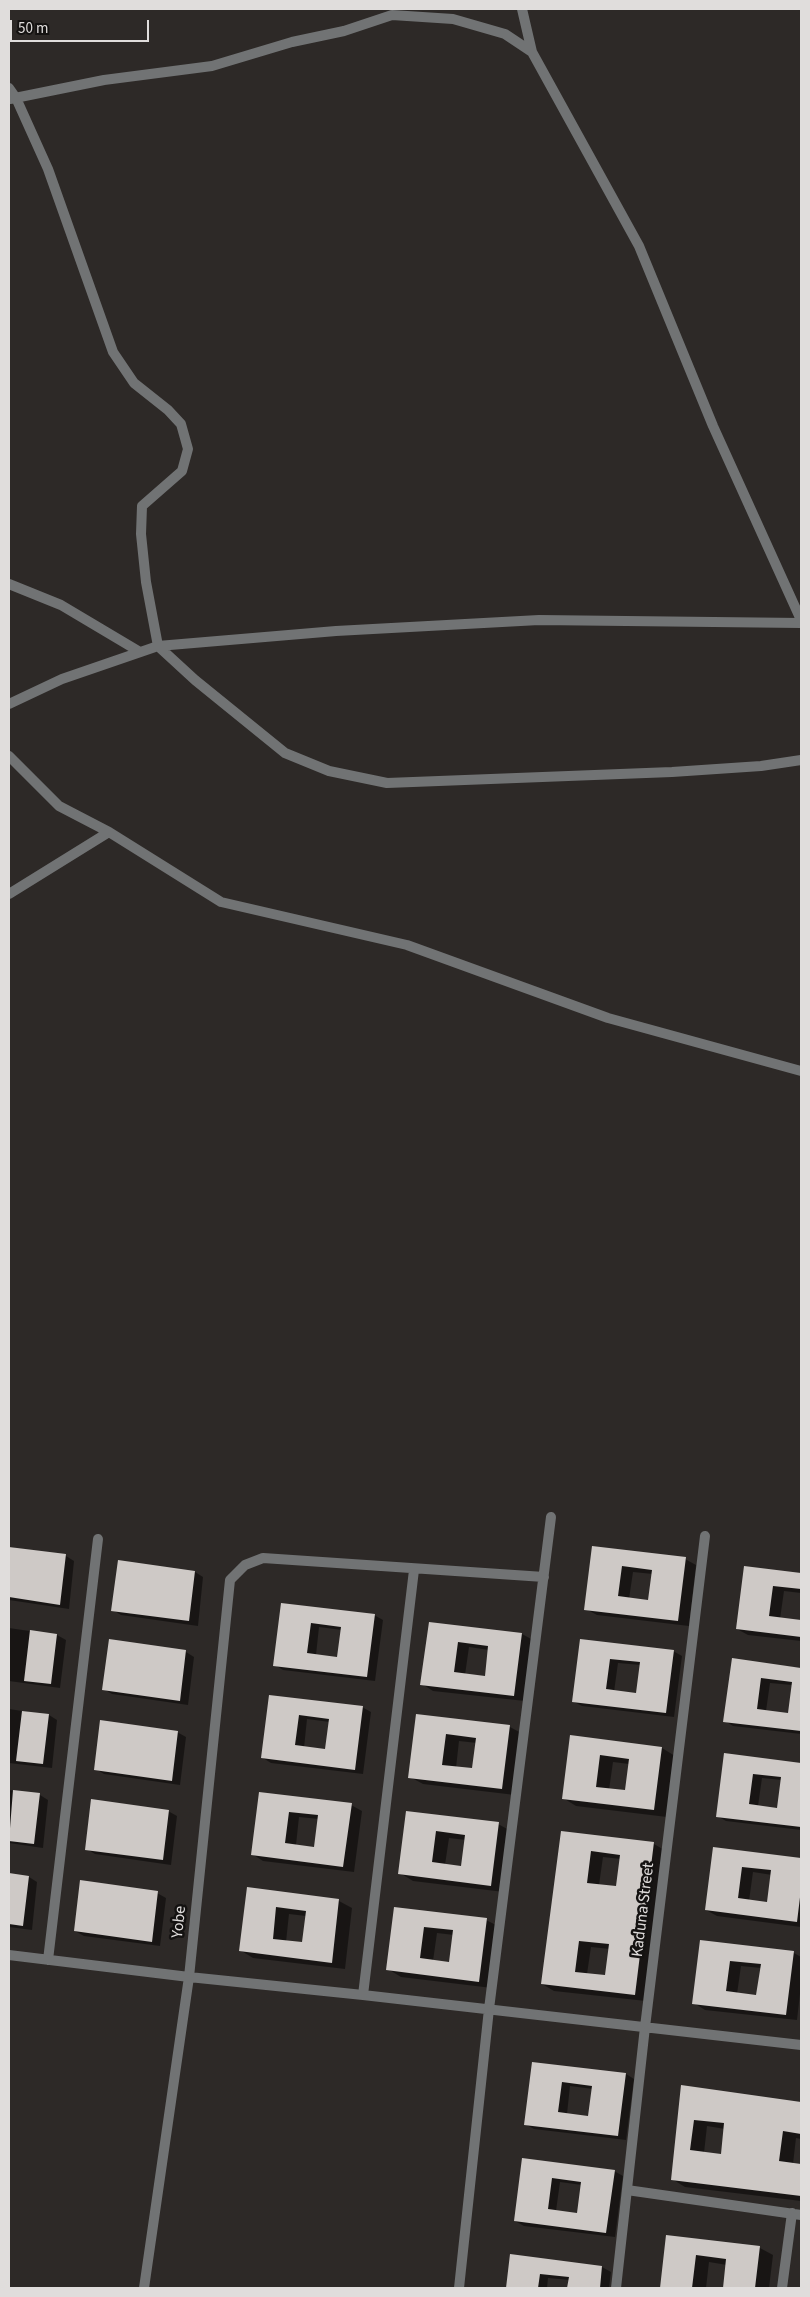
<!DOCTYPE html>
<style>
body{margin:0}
#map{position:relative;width:810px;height:2297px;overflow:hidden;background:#2d2927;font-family:"Source Sans 3",sans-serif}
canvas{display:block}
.frame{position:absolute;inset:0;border:10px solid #e0dddc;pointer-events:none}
.scale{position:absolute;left:10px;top:20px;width:139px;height:22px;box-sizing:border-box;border:2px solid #e0dddc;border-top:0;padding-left:6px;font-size:15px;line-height:18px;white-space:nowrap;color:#e0dddc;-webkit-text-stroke:4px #141211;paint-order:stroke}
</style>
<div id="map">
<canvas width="810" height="2297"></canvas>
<div class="frame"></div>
<div class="scale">50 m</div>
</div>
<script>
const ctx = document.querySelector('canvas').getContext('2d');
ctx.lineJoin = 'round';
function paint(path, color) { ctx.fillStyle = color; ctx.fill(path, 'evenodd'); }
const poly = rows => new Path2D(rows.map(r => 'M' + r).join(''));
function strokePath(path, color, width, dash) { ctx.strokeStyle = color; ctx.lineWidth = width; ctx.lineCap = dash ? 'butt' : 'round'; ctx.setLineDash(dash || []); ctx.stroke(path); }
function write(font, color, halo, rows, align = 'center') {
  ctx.font = font + ' "Source Sans 3",sans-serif'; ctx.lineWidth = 5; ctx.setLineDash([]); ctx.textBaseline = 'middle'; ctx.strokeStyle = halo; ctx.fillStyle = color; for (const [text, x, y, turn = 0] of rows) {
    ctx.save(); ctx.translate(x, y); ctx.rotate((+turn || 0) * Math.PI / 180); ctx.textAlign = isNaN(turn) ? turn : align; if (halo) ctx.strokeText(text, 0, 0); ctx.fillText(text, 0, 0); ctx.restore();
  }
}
paint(poly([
 [9,1547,66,1556,74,1561,69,1609,9,1600],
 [593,1548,685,1559,696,1565,689,1626,597,1615,586,1609],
 [633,1572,653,1574,649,1602,629,1599],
 [745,1567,801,1574,801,1593,784,1591,780,1619,801,1622,801,1617,801,1641,748,1635,737,1629],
 [195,1572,203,1577,198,1626,121,1615,113,1610],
 [282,1604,374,1615,383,1620,375,1681,283,1670,275,1665],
 [319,1627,342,1630,338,1658,316,1655],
 [430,1623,522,1634,533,1640,525,1701,433,1691,422,1684],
 [469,1647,489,1650,486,1677,465,1675],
 [9,1628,57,1635,66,1640,60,1688,9,1681],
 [581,1640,673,1651,682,1656,674,1717,582,1706,574,1702],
 [618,1663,641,1665,637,1694,614,1692],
 [186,1652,194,1657,188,1705,112,1694,104,1689],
 [733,1660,801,1668,801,1734,733,1726,725,1721],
 [770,1683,792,1685,789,1714,766,1711],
 [270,1697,362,1707,371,1712,363,1774,271,1763,263,1758],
 [307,1719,330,1722,326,1751,304,1748],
 [9,1709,49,1715,57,1720,52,1768,9,1763],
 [417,1716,510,1727,523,1734,515,1795,423,1784,410,1777],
 [459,1741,477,1743,473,1770,456,1768],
 [177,1732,186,1737,180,1785,104,1774,96,1769],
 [571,1736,662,1748,675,1756,667,1817,576,1806,563,1798],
 [613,1762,629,1764,626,1792,609,1790],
 [725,1755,801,1764,801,1830,726,1821,717,1816],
 [762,1778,782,1780,778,1809,758,1806],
 [9,1790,40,1795,48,1800,43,1848,9,1843],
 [260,1793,351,1805,362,1811,354,1872,263,1861,252,1854],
 [299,1817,319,1819,315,1848,296,1845],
 [168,1811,177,1816,171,1865,95,1854,87,1849],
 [407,1812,498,1824,511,1831,504,1892,413,1881,400,1873],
 [449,1838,466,1840,462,1867,445,1865],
 [562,1832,654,1844,666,1851,646,2001,554,1991,542,1984],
 [603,1857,621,1859,618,1887,599,1885],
 [591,1947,610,1949,606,1977,587,1974],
 [714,1848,801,1860,801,1927,717,1916,706,1910],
 [753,1872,772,1875,768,1903,749,1901],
 [9,1874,29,1877,37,1882,32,1930,9,1927],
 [248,1889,339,1901,352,1908,345,1969,253,1958,240,1950],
 [289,1914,306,1916,303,1944,286,1942],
 [157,1893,166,1898,160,1946,84,1936,75,1931],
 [395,1908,486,1920,500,1927,492,1988,401,1977,388,1969],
 [437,1933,454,1935,450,1963,433,1961],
 [701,1942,794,1953,801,1957,801,1985,797,2020,705,2010,694,2003],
 [741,1966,761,1968,757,1996,737,1994],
 [533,2063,626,2074,634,2079,626,2140,534,2129,525,2124],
 [570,2086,593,2089,589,2117,567,2114],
 [682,2087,801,2103,801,2139,796,2138,793,2164,801,2165,801,2201,685,2187,672,2179],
 [707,2126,725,2129,722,2155,704,2153],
 [523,2159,614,2171,623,2176,615,2237,524,2226,515,2221],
 [560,2182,582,2185,578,2214,556,2211],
 [668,2237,760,2248,773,2255,769,2288,724,2288,727,2265,709,2262,706,2288,661,2288],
 [511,2255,602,2267,611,2272,609,2288,569,2288,570,2280,548,2278,547,2288,507,2288]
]), '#0007');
paint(poly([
 [592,1546,686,1557,678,1621,584,1610],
 [622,1566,652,1570,648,1600,618,1596],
 [9,1547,66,1554,60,1605,9,1597],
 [118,1560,195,1571,189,1621,111,1611],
 [744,1566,801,1573,801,1589,773,1586,769,1616,801,1620,801,1637,736,1629],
 [281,1603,375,1614,367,1677,273,1666],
 [311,1623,341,1627,337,1657,307,1653],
 [429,1622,522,1633,514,1696,420,1685],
 [458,1642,488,1646,485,1676,454,1672],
 [30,1630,57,1634,51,1684,24,1681],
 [109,1639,186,1650,180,1701,102,1690],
 [580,1639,674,1650,666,1713,572,1702],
 [610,1659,640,1662,636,1693,606,1689],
 [732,1658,801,1668,801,1731,723,1722],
 [761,1678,792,1682,788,1713,757,1709],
 [269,1695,363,1706,355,1770,261,1758],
 [299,1715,329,1719,325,1749,295,1745],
 [22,1711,49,1714,43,1764,16,1761],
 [416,1714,510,1725,502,1789,408,1778],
 [446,1734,476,1738,472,1768,442,1765],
 [100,1720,178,1731,172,1781,94,1770],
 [570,1735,662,1747,654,1810,562,1799],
 [600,1755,629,1759,625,1790,596,1787],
 [724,1753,801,1763,801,1827,716,1817],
 [753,1774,781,1777,777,1808,749,1804],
 [13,1790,40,1793,34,1844,9,1841],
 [259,1792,352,1803,343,1867,251,1855],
 [289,1812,318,1815,314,1847,285,1843],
 [91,1799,169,1810,163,1860,85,1850],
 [406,1811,499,1822,491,1886,398,1874],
 [436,1831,465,1835,461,1866,432,1862],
 [561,1831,654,1842,635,1995,541,1984],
 [591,1851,620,1855,616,1886,587,1883],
 [579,1941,609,1944,605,1975,575,1972],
 [713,1847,801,1858,801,1889,797,1922,705,1910],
 [742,1867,771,1870,767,1902,738,1898],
 [9,1873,29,1876,23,1926,9,1924],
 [80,1880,158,1891,152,1942,74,1931],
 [247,1887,339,1899,332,1963,239,1951],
 [276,1907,306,1911,302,1942,273,1939],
 [394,1907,487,1918,479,1982,386,1970],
 [424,1927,453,1930,449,1962,420,1958],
 [700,1940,794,1951,786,2015,692,2004],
 [730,1961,761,1964,756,1995,726,1991],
 [532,2062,626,2073,618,2136,524,2125],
 [562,2082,592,2086,588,2116,558,2112],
 [681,2085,801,2102,801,2134,783,2131,779,2161,801,2164,801,2196,671,2180],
 [694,2120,724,2123,721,2154,690,2150],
 [522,2158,615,2170,606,2233,514,2221],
 [552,2178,581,2182,577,2213,548,2209],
 [666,2235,760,2246,755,2288,723,2288,726,2259,696,2255,692,2288,660,2288],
 [510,2254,602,2266,600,2288,567,2288,569,2277,540,2274,538,2288,506,2288]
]), '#cec9c6');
strokePath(poly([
 [522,9,532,52,639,246,713,426,801,620],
 [9,88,16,98,48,169,113,352,134,383,168,410,181,424,188,449,182,471,142,506,141,534,146,582,158,646,195,680,285,753,329,771,387,783,672,772,761,766,801,760],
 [10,99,104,80,212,66,292,42,344,31,392,15,453,19,505,34,532,52],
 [9,584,61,605,140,652],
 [9,704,62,679,158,646,336,631,539,620,801,623],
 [9,756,59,806,109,832,221,902,407,945,608,1018,801,1071],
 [9,894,109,832],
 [9,1955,189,1977,363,1995,801,2045],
 [48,1960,98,1539],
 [363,1995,414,1570],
 [627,2190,801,2215],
 [144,2288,189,1977,230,1580,245,1565,263,1558,544,1577],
 [459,2288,489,2009,551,1517],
 [616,2288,645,2027,705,1536],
 [782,2288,792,2213]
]), '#717374', 10);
write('16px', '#e0dddc', '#141211', [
 ["Kaduna Street",644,1910,-83],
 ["Yobe",180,1922,-84]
]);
</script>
